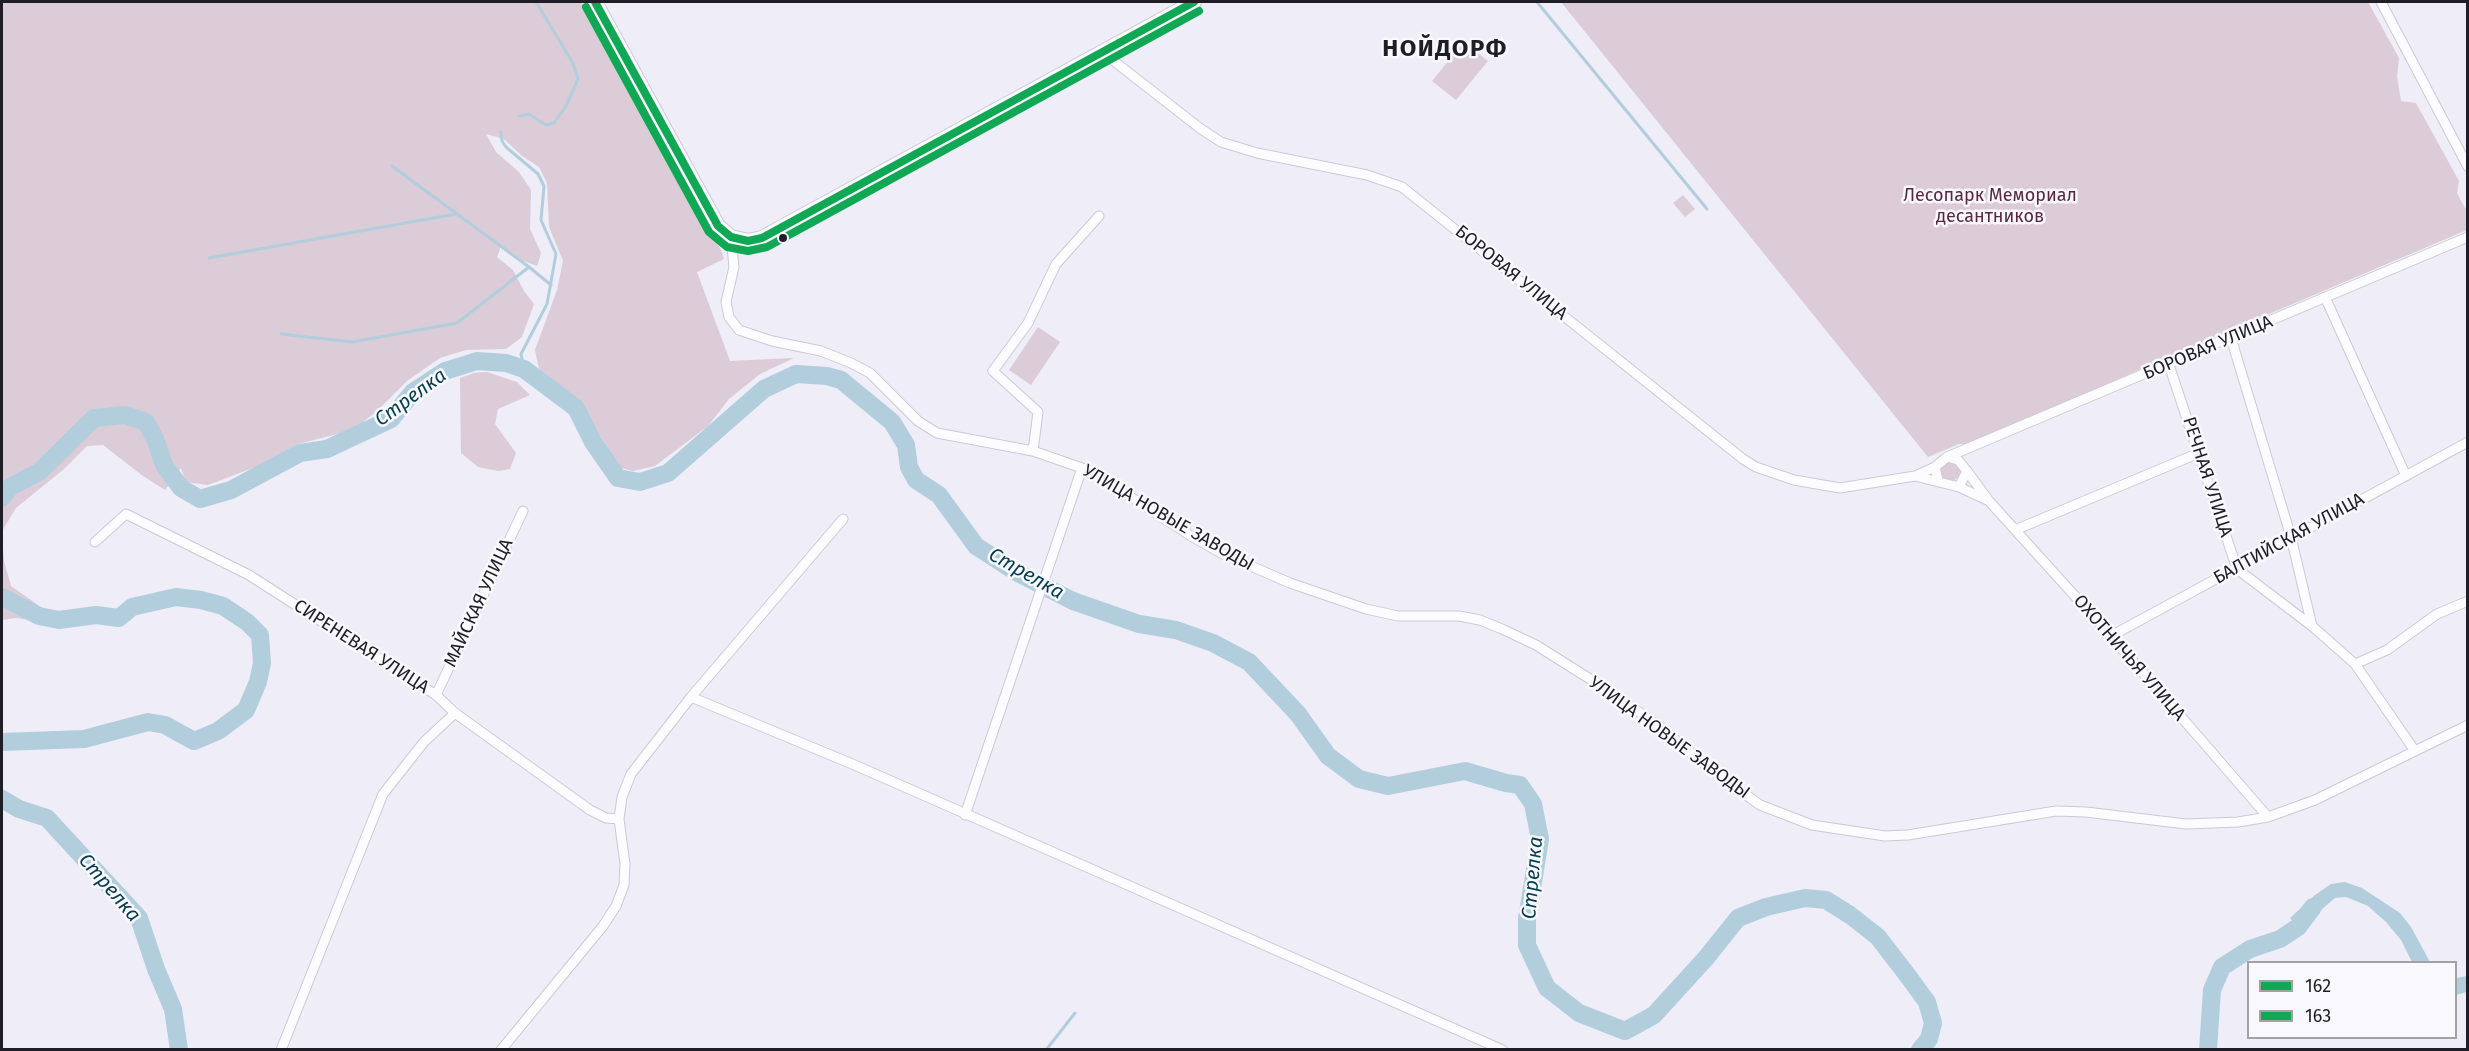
<!DOCTYPE html>
<meta charset="utf-8">
<style>
body{margin:0}
#map{position:relative;width:2469px;height:1051px;overflow:hidden;background:#eeedf8;font-family:"Fira Sans",sans-serif}
canvas{display:block}
.frame{position:absolute;inset:0;border:3px solid #1f1e26;pointer-events:none}
.legend{position:absolute;left:2247px;top:961px;width:210px;height:78px;box-sizing:border-box;background:#f8f8fd;border:2px solid #a1a1a7;margin:0;padding:8px 10px;list-style:none;font-size:18px;color:#1f1e26}
.legend li{display:flex;align-items:center;gap:12px;height:30px}
.legend b{width:30px;border:2px solid #a1a1a7}
</style>
<div id="map">
<canvas width="2469" height="1051"></canvas>
<div class="frame"></div>
<ul class="legend">
<li><b style="height:8px;background:#10a855"></b>162</li>
<li><b style="height:8px;background:#10a855"></b>163</li>
</ul>
</div>
<script>
const ctx = document.querySelector('canvas').getContext('2d');
ctx.lineJoin = 'round';
function paint(path, color) { ctx.fillStyle = color; ctx.fill(path, 'evenodd'); }
const poly = rows => new Path2D(rows.map(r => 'M' + r).join(''));
function strokePath(path, color, width, dash) { ctx.strokeStyle = color; ctx.lineWidth = width; ctx.lineCap = dash ? 'butt' : 'round'; ctx.setLineDash(dash || []); ctx.stroke(path); }
function write(font, color, halo, rows, align = 'center') {
  ctx.font = font + ' "Fira Sans",sans-serif'; ctx.lineWidth = 5; ctx.setLineDash([]); ctx.textBaseline = 'middle'; ctx.strokeStyle = halo; ctx.fillStyle = color; for (const [text, x, y, turn = 0] of rows) {
    ctx.save(); ctx.translate(x, y); ctx.rotate((+turn || 0) * Math.PI / 180); ctx.textAlign = isNaN(turn) ? turn : align; if (halo) ctx.strokeText(text, 0, 0); ctx.fillText(text, 0, 0); ctx.restore();
  }
}
paint(poly([
 [2,2,581,2,721,250,724,259,697,272,730,361,794,358,760,374,729,399,708,426,655,466,633,471,621,468,591,422,583,402,558,390,539,369,535,350,557,290,563,261,549,227,547,183,539,167,522,156,504,139,486,134,496,152,519,172,531,190,530,229,541,253,537,266,521,260,501,246,497,257,513,270,524,291,534,304,522,337,506,349,466,350,440,358,407,381,377,411,353,430,298,444,258,466,208,485,186,482,181,468,165,490,143,476,103,445,87,446,64,469,16,508,2,531],
 [1561,2,2368,2,2399,58,2397,77,2401,101,2416,103,2459,181,2457,193,2465,208,2467,208,2467,230,2177,353,1971,444,1959,444,1928,457],
 [1464,42,1488,61,1456,100,1432,81],
 [1683,195,1695,209,1685,217,1673,203],
 [1038,327,1060,342,1031,385,1009,370],
 [487,372,517,382,530,395,498,409,495,424,516,453,510,469,498,471,478,467,461,453,460,378,474,373],
 '1940 471a10 10 0 1 1 20 0a10 10 0 1 1-20 0Z',
 [2,537,4,561,11,586,38,605,36,621,16,618,2,620]
]), '#dbccd7');
paint(poly([
 [2345,882,2362,888,2400,913,2411,927,2430,962,2412,962,2401,940,2386,922,2368,906,2346,897,2335,898,2307,922,2302,931,2290,918,2315,895,2331,884],
 [2467,976,2467,992,2456,995,2456,978]
]), '#b2cedd');
strokePath(poly([
 [1537,2,1707,209],
 [519,116,529,114,546,125,554,123,566,106,578,79,573,63,536,2],
 [501,132,502,141,506,147,538,174,544,186,541,220,556,254,547,304,521,354,524,369],
 [392,166,529,267],
 [209,258,456,214],
 [281,334,352,342,457,323,529,267,551,285],
 [1046,1050,1075,1013]
]), '#b2cedd', 3);
strokePath(poly([
 [2,498,10,487,39,472,94,418,125,415,146,422,156,441,164,465,181,488,200,499,231,490,300,453,327,449,391,419,413,392,445,371,477,361,506,363,524,369,576,408,593,442,618,478,640,482,668,473,764,389,796,374,827,376,841,380,892,422,906,445,909,467,916,480,939,495,976,546,1016,572,1073,601,1139,624,1176,630,1213,643,1249,662,1298,714,1328,756,1359,779,1388,786,1465,771,1506,783,1520,785,1533,804,1540,839,1527,919,1527,945,1547,988,1579,1013,1625,1031,1654,1015,1706,958,1738,918,1766,907,1805,898,1826,900,1850,915,1878,937,1908,976,1927,1002,1933,1023,1929,1039,1920,1050],
 [2,597,39,616,59,620,96,615,119,618,132,607,176,597,201,600,223,606,247,622,260,635,262,663,258,682,246,710,218,731,194,741,165,725,148,722,84,739,2,742],
 [2,799,19,809,47,818,139,918,156,969,173,1009,179,1050],
 [2208,1050,2212,990,2222,967,2250,949,2280,939,2298,927,2313,907]
]), '#b2cedd', 18);
const street = poly([
 [2381,2,2468,167],
 [1101,51,1201,129,1221,142,1257,153,1367,175,1402,187,1743,459,1756,467,1794,480,1840,488,1915,476,1935,467],
 [731,237,734,267,726,302,729,317,739,330,772,341,821,351,851,363,870,373,918,421,937,433,1033,451,1082,468,1103,479,1191,536,1223,554,1290,583,1366,609,1398,616,1459,616,1480,620,1502,629,1536,645,1609,691,1659,726,1709,768,1760,805,1812,825,1885,836,1908,835,2056,811,2086,812,2186,824,2238,822,2268,817,2315,800,2468,725],
 [2325,297,2406,476],
 [2231,338,2291,537,2312,626],
 [2169,365,2237,569,2312,626,2355,664,2415,751],
 [1033,451,1038,412,993,371,1028,323,1056,264,1099,216],
 [1947,457,2468,237],
 [1967,471,1989,501,2111,636,2268,817],
 [1915,476,1959,487,1967,471,1958,460,1947,457,1935,467,1938,481],
 [1959,487,1987,500],
 [2015,530,2199,453],
 [95,542,126,514,249,575,436,695,455,713,590,810,606,818,619,819],
 [2111,636,2468,442],
 [2355,664,2387,650,2437,614,2468,601],
 [436,695,523,511],
 [691,697,857,766,1503,1050],
 [965,815,1082,468],
 [281,1050,383,794,424,742,455,713],
 [501,1050,603,926,616,906,624,885,625,864,619,819,622,797,631,774,691,697,843,519]
]);
const secondary = poly([
 [595,2,718,226,731,237,748,241,762,238,1194,2]
]);
strokePath(street, '#cbcad4', 11);
strokePath(secondary, '#cbcad4', 16);
strokePath(street, '#fcfcfe', 9);
strokePath(secondary, '#fcfcfe', 14);
strokePath(poly([
 [595,2,718,226,731,237,748,241,762,238,1194,2]
]), '#10a855', 8);
strokePath(poly([
 [586,7,709,232,727,247,748,251,767,247,1199,11]
]), '#10a855', 8);
for (const [x, y, r, color] of [
 [783,238,5,"#1f1e26"]
]) { const dot = new Path2D(); dot.arc(x, y, r, 0, 2 * Math.PI); ctx.fillStyle = color; ctx.fill(dot); strokePath(dot, '#f8f8fd', 2); }
write('18px', '#592840', '#f8f8fd', [
 ["Лесопарк Мемориал",1990,196],
 ["десантников",1990,217]
]);
write('18px', '#1f1e26', '#f8f8fd', [
 ["БОРОВАЯ УЛИЦА",1511,273,39],
 ["БОРОВАЯ УЛИЦА",2208,348,-23],
 ["РЕЧНАЯ УЛИЦА",2207,477,72],
 ["УЛИЦА НОВЫЕ ЗАВОДЫ",1168,518,30],
 ["БАЛТИЙСКАЯ УЛИЦА",2289,539,-29],
 ["МАЙСКАЯ УЛИЦА",479,603,-65],
 ["СИРЕНЕВАЯ УЛИЦА",361,647,33],
 ["ОХОТНИЧЬЯ УЛИЦА",2129,658,49],
 ["УЛИЦА НОВЫЕ ЗАВОДЫ",1669,738,36]
]);
write('italic 20px', '#043d50', '#f8f8fd', [
 ["Стрелка",411,398,-36],
 ["Стрелка",1026,574,30],
 ["Стрелка",1533,878,-85],
 ["Стрелка",109,888,49]
]);
ctx.letterSpacing = '1.5px';
write('bold 24px', '#1f1e26', '#f8f8fd', [
 ["НОЙДОРФ",1445,49]
]);
ctx.letterSpacing = '0px';
</script>
